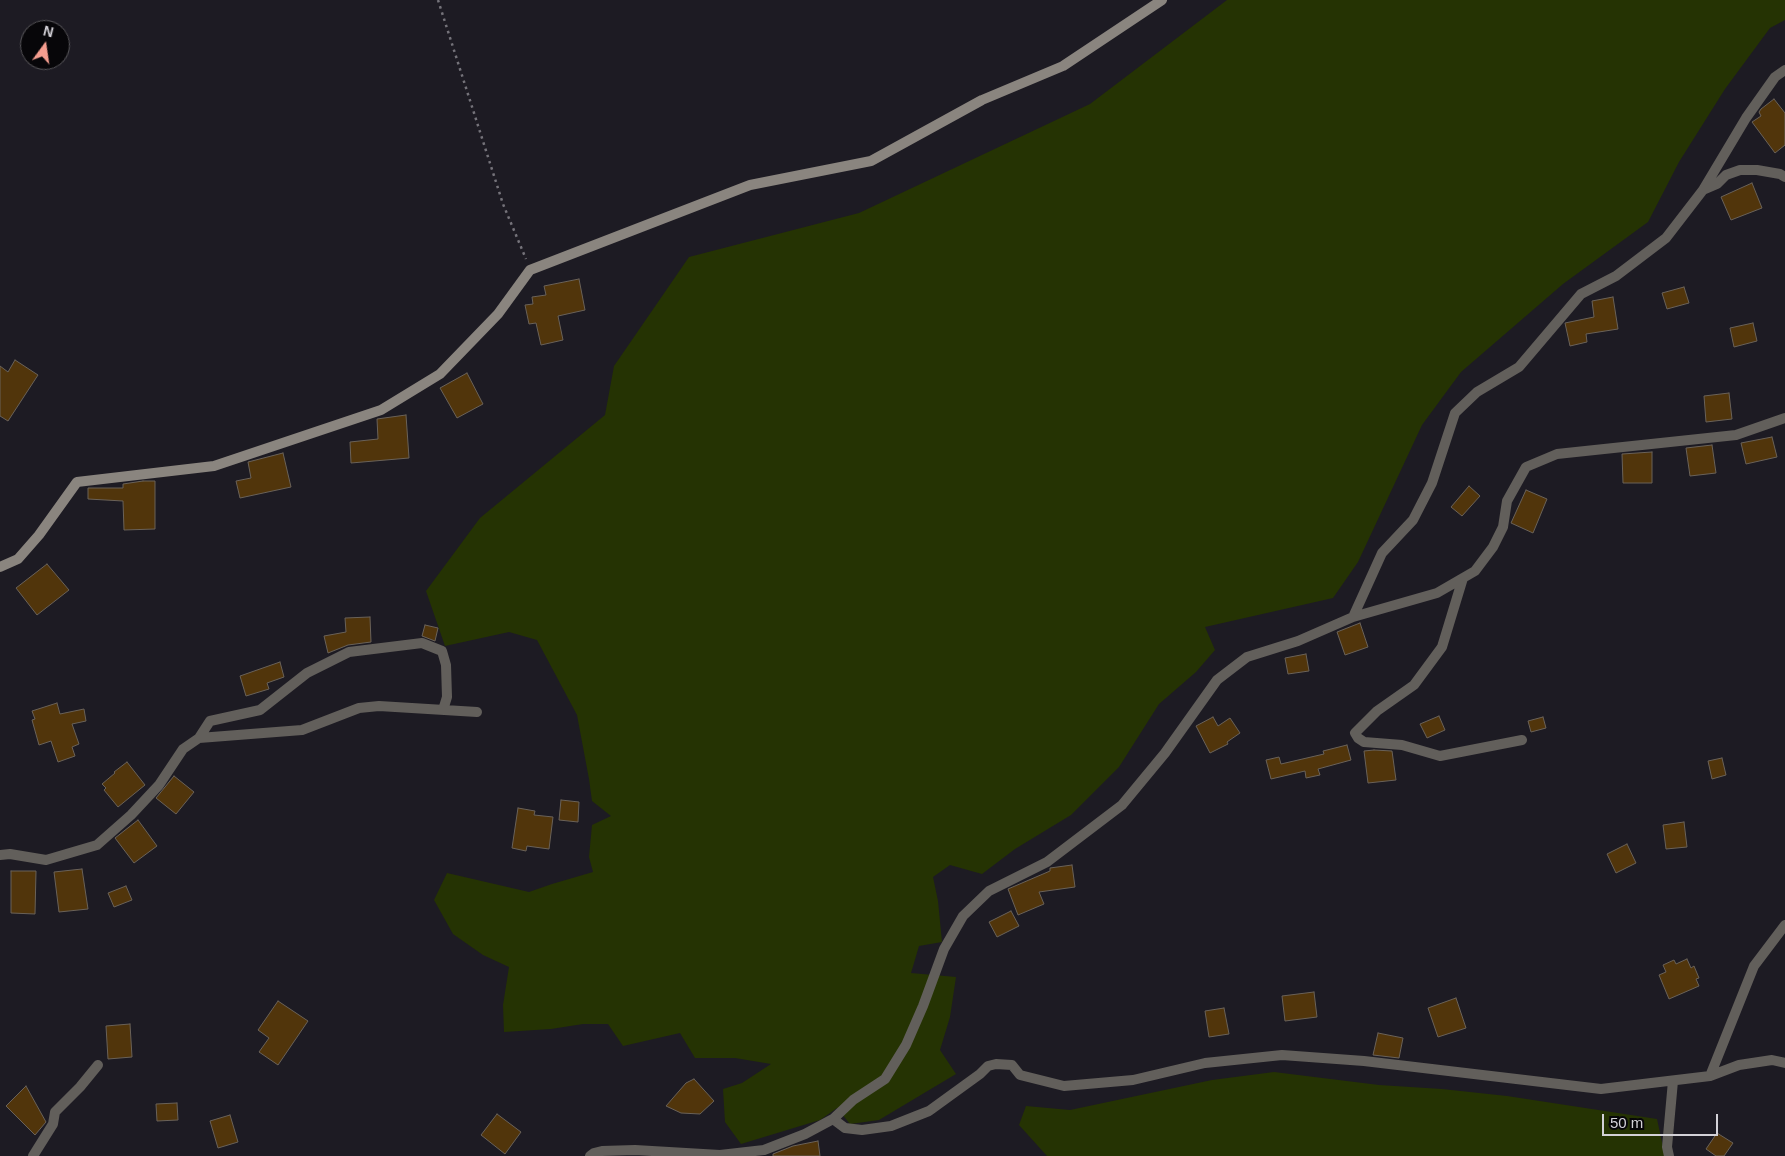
<!DOCTYPE html>
<style>
body{margin:0}
#map{position:relative;width:1785px;height:1156px;overflow:hidden;background:#1d1b23;font-family:Arial,sans-serif}
canvas{display:block}
.north{position:absolute;left:20px;top:20px;width:50px;height:50px;box-sizing:border-box;background:#070609;border:1px solid #59575b;border-radius:50%;rotate:14deg;font-size:14px;font-weight:700;line-height:20px;text-align:center;color:#d3d1d7}
.north::after{content:'';display:block;margin:auto;width:18px;height:22px;background:#f59d8f;clip-path:polygon(50% 0,100% 100%,50% 72%,0 100%)}
.scale{position:absolute;left:1602px;top:1114px;width:116px;height:22px;box-sizing:border-box;border:2px solid #d3d1d7;border-top:0;padding-left:6px;font-size:15px;line-height:18px;white-space:nowrap;color:#d3d1d7;-webkit-text-stroke:4px #070609;paint-order:stroke}
</style>
<div id="map">
<canvas width="1785" height="1156"></canvas>
<div class="north">N</div>
<div class="scale">50 m</div>
</div>
<script>
const ctx = document.querySelector('canvas').getContext('2d');
ctx.lineJoin = 'round';
function paint(path, color) { ctx.fillStyle = color; ctx.fill(path, 'evenodd'); }
const poly = rows => new Path2D(rows.map(r => 'M' + r).join(''));
function strokePath(path, color, width, dash) { ctx.strokeStyle = color; ctx.lineWidth = width; ctx.lineCap = dash ? 'butt' : 'round'; ctx.setLineDash(dash || []); ctx.stroke(path); }
paint(poly([
 [1227,0,1785,0,1785,20,1770,28,1725,89,1679,162,1648,222,1563,284,1461,372,1422,425,1358,562,1333,598,1205,627,1215,650,1196,672,1159,704,1119,767,1071,815,1015,849,982,874,950,865,933,877,938,901,942,942,919,946,911,973,956,977,950,1017,940,1050,956,1074,879,1120,850,1124,837,1108,820,1120,741,1144,725,1122,723,1089,742,1083,771,1064,735,1058,695,1058,680,1033,623,1046,608,1024,583,1024,551,1029,504,1032,503,1005,509,967,483,955,453,934,434,900,447,873,529,892,552,884,593,872,589,857,592,825,611,816,592,801,589,779,577,715,537,640,509,632,445,646,426,591,480,518,605,415,614,366,689,257,859,213,1090,104],
 [1274,1072,1379,1085,1442,1089,1507,1096,1657,1119,1665,1156,1047,1156,1019,1125,1026,1106,1070,1110,1212,1080]
]), '#253303');
const building = poly([
 [1774,99,1785,113,1785,145,1775,153,1752,122,1761,116,1759,112,1761,109,1774,99],
 [1752,183,1762,208,1731,220,1721,197,1752,183],
 [579,279,585,310,558,316,563,340,541,345,536,323,529,324,525,305,533,304,532,297,546,295,544,286,579,279],
 [1684,287,1689,303,1667,309,1662,293,1684,287],
 [1613,297,1618,329,1586,334,1587,342,1570,346,1565,323,1594,317,1592,301,1613,297],
 [1753,323,1757,341,1734,347,1730,328,1753,323],
 [15,360,38,375,8,421,0,416,0,366,8,372,15,360],
 [467,373,483,404,457,418,440,388,467,373],
 [1729,393,1732,419,1706,422,1704,396,1729,393],
 [406,415,409,458,351,463,350,442,378,439,377,419,406,415],
 [1772,437,1777,457,1746,464,1741,443,1772,437],
 [1712,445,1716,473,1690,476,1686,448,1712,445],
 [1652,452,1652,483,1623,483,1622,454,1652,452],
 [283,453,291,487,240,498,236,481,251,478,248,462,283,453],
 [143,481,155,481,155,529,124,530,123,501,88,499,88,488,123,488,123,484,143,481],
 [1469,486,1480,496,1462,516,1451,507,1469,486],
 [1526,490,1547,499,1533,533,1511,523,1526,490],
 [47,564,69,590,37,615,16,588,47,564],
 [370,617,371,642,348,645,328,653,324,636,346,632,345,618,370,617],
 [1360,623,1368,647,1345,655,1337,632,1360,623],
 [425,625,438,628,435,641,422,636,425,625],
 [1306,654,1309,671,1288,674,1285,658,1306,654],
 [280,662,284,677,267,683,269,689,246,696,240,676,280,662],
 [57,703,60,714,84,709,86,721,72,724,79,744,72,747,75,756,58,762,51,741,39,745,32,720,35,719,32,711,57,703],
 [1439,716,1445,730,1427,738,1420,724,1439,716],
 [1213,717,1218,726,1230,718,1240,733,1227,742,1228,744,1210,753,1196,726,1213,717],
 [1543,717,1546,728,1531,732,1528,721,1543,717],
 [1347,745,1351,760,1318,769,1320,775,1306,778,1305,771,1271,779,1266,760,1279,757,1281,764,1324,754,1323,751,1347,745],
 [1374,750,1392,751,1396,780,1368,783,1364,751,1374,750],
 [1722,758,1726,775,1712,779,1708,761,1722,758],
 [127,762,145,785,118,807,104,790,106,788,102,784,115,773,114,772,127,762],
 [174,776,194,792,176,814,156,798,174,776],
 [561,800,579,802,578,822,559,820,561,800],
 [518,808,535,811,534,815,553,817,549,849,527,846,526,851,512,848,518,808],
 [138,820,157,846,134,863,115,838,138,820],
 [1684,822,1687,847,1666,849,1663,825,1684,822],
 [1627,844,1636,863,1616,873,1607,854,1627,844],
 [1072,865,1075,887,1039,892,1044,904,1018,915,1008,889,1050,871,1050,868,1072,865],
 [82,869,88,909,59,912,54,872,82,869],
 [11,871,36,871,35,914,11,913,11,871],
 [126,886,132,900,114,907,108,893,126,886],
 [1011,911,1019,926,997,937,989,922,1011,911],
 [1687,959,1691,968,1694,966,1699,978,1696,979,1699,986,1669,999,1659,975,1666,972,1663,965,1674,960,1676,964,1687,959],
 [1314,992,1317,1017,1285,1021,1282,996,1314,992],
 [1456,998,1466,1028,1438,1037,1428,1008,1456,998],
 [278,1001,308,1021,278,1065,259,1052,269,1038,258,1030,278,1001],
 [1224,1008,1229,1034,1209,1037,1205,1011,1224,1008],
 [130,1024,132,1057,108,1059,106,1026,130,1024],
 [1378,1033,1403,1038,1399,1058,1373,1055,1378,1033],
 [694,1079,714,1101,700,1114,681,1113,666,1106,686,1083,694,1079],
 [26,1086,46,1122,35,1135,6,1106,26,1086],
 [177,1103,178,1120,157,1121,156,1104,177,1103],
 [497,1114,521,1132,505,1154,481,1135,497,1114],
 [230,1115,238,1142,218,1148,210,1121,230,1115],
 [1717,1133,1733,1143,1724,1156,1716,1156,1706,1149,1717,1133],
 [818,1141,820,1156,773,1156,773,1154,793,1146,818,1141]
]);
paint(building, '#51350b');
strokePath(building, '#6a6259', 1);
strokePath(poly([
 [438,0,503,204,526,259]
]), '#75737a', 2.5, [2.5, 4]);
strokePath(poly([
 [1703,190,1746,118,1775,77,1785,70],
 [1463,578,1442,647,1414,685,1377,711,1355,733,1358,738,1364,742,1402,745,1440,756,1522,740],
 [1353,617,1437,593,1475,571,1493,547,1503,527,1507,501,1526,467,1557,454,1736,435,1785,418],
 [199,738,210,721,260,710,307,673,349,652,422,643,442,651,446,665,447,697,443,710],
 [0,855,10,854,46,860,97,845,131,815,159,785,183,749,199,738,302,730,359,708,379,706,477,712],
 [1710,1076,1754,966,1785,925],
 [833,1119,845,1128,862,1130,891,1126,929,1111,980,1074,988,1066,996,1064,1012,1065,1020,1075,1064,1086,1133,1080,1205,1063,1282,1055,1364,1061,1601,1089,1710,1076,1739,1065,1772,1060,1785,1063],
 [33,1156,53,1124,55,1112,80,1087,98,1065],
 [590,1156,594,1153,602,1151,635,1150,720,1155,764,1150,805,1134,833,1119,853,1100,885,1079,906,1045,923,1006,944,949,963,916,989,891,1047,862,1122,805,1165,753,1217,680,1247,657,1298,641,1353,617,1382,553,1413,520,1432,483,1455,413,1477,392,1519,367,1581,294,1616,276,1666,238,1703,190,1717,184,1726,175,1740,170,1757,170,1780,174,1785,177],
 [1669,1156,1667,1147,1673,1081]
]), '#625f5b', 10);
strokePath(poly([
 [0,567,18,559,39,535,77,482,214,466,381,410,440,374,498,314,530,270,750,185,871,161,982,100,1063,66,1162,0]
]), '#8a857f', 10);
</script>
